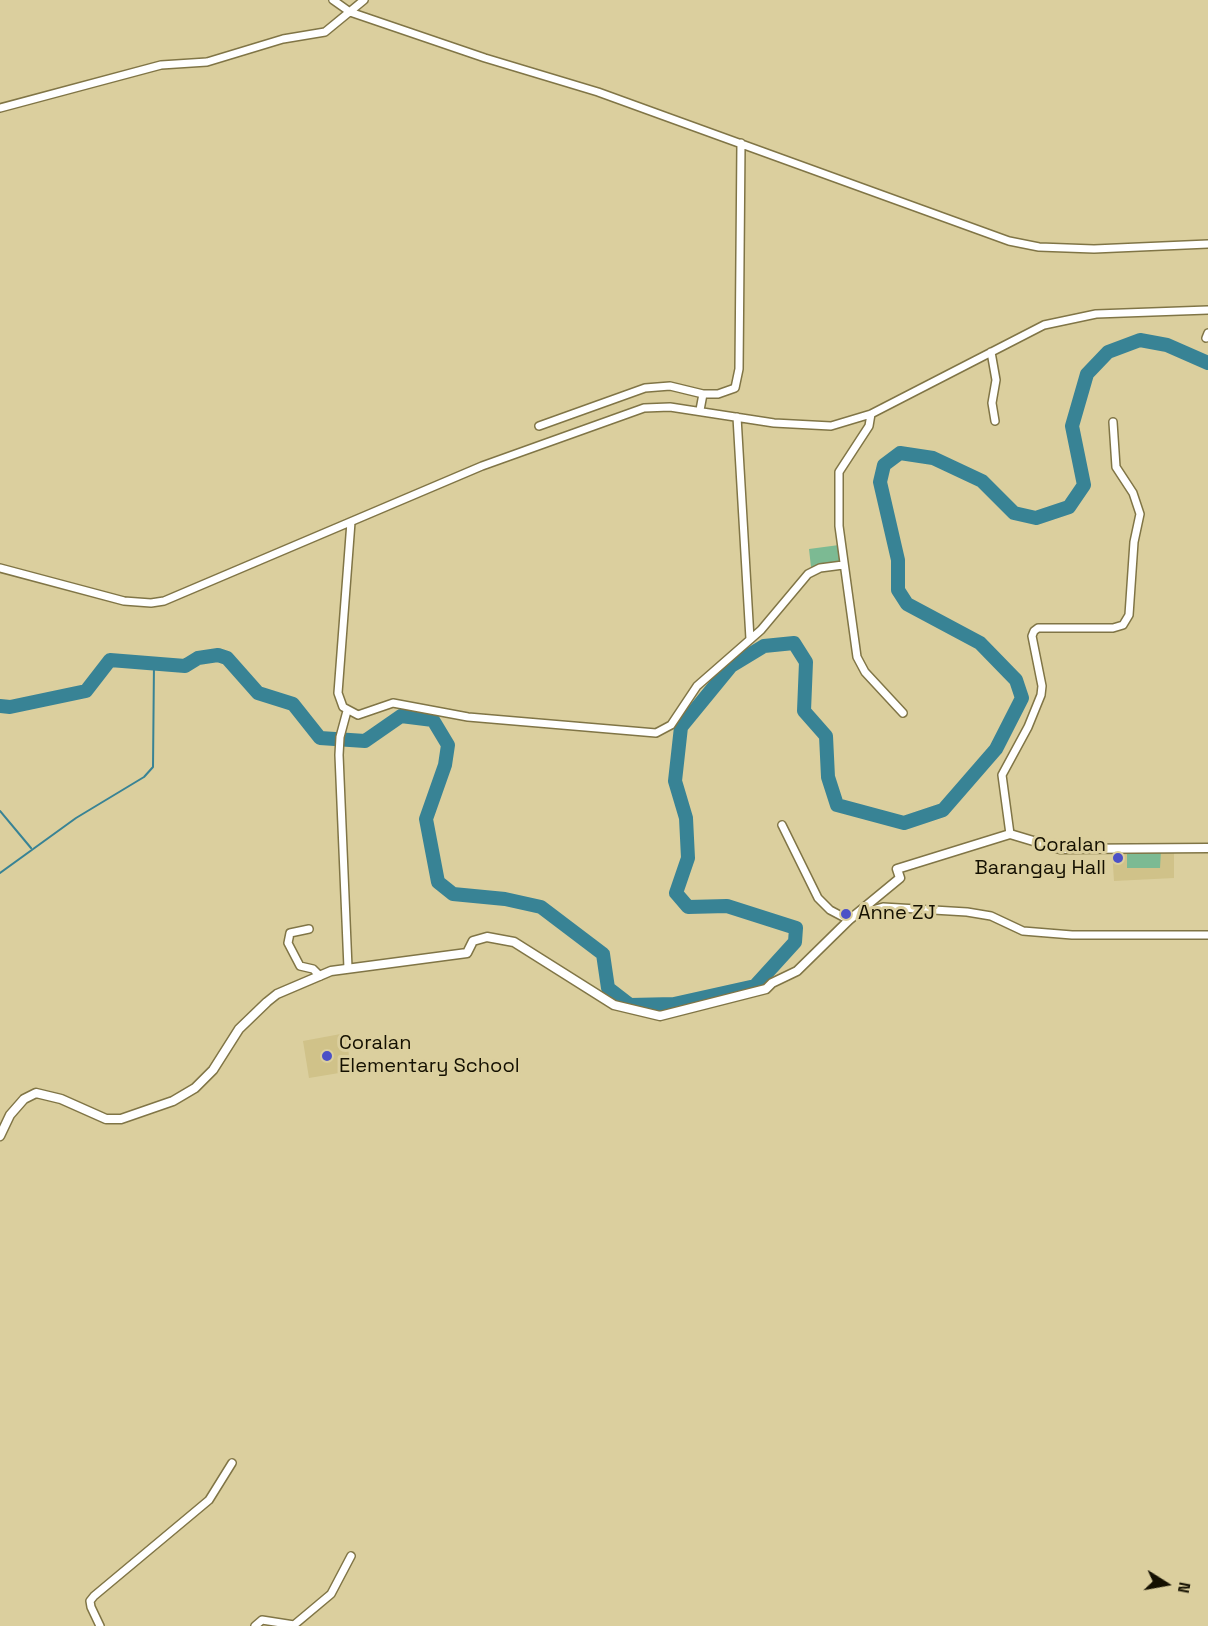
<!DOCTYPE html>
<style>
body{margin:0}
#map{position:relative;width:1208px;height:1626px;overflow:hidden;background:#dbcf9e;font-family:"Space Grotesk",sans-serif}
canvas{display:block}
.north{position:absolute;left:1136px;top:1554px;width:60px;height:60px;-webkit-text-stroke:4px #dbcf9e;paint-order:stroke;rotate:101deg;font-size:16px;font-weight:700;line-height:24px;text-align:center;color:#141001}
.north::after{content:'';display:block;margin:auto;width:21px;height:27px;background:#141001;clip-path:polygon(50% 0,100% 100%,50% 72%,0 100%)}
</style>
<div id="map">
<canvas width="1208" height="1626"></canvas>
<div class="north">N</div>
</div>
<script>
const ctx = document.querySelector('canvas').getContext('2d');
ctx.lineJoin = 'round';
function paint(path, color) { ctx.fillStyle = color; ctx.fill(path, 'evenodd'); }
const poly = rows => new Path2D(rows.map(r => 'M' + r).join(''));
function strokePath(path, color, width, dash) { ctx.strokeStyle = color; ctx.lineWidth = width; ctx.lineCap = dash ? 'butt' : 'round'; ctx.setLineDash(dash || []); ctx.stroke(path); }
function write(font, color, halo, rows, align = 'center') {
  ctx.font = font + ' "Space Grotesk",sans-serif'; ctx.lineWidth = 6; ctx.setLineDash([]); ctx.textBaseline = 'middle'; ctx.strokeStyle = halo; ctx.fillStyle = color; for (const [text, x, y, turn = 0] of rows) {
    ctx.save(); ctx.translate(x, y); ctx.rotate((+turn || 0) * Math.PI / 180); ctx.textAlign = isNaN(turn) ? turn : align; if (halo) ctx.strokeText(text, 0, 0); ctx.fillText(text, 0, 0); ctx.restore();
  }
}
paint(poly([
 [1112,850,1174,850,1174,878,1114,881],
 [346,1033,351,1071,309,1078,303,1041]
]), '#d0c289');
paint(poly([
 [839,545,841,563,811,567,809,549],
 [1127,850,1161,850,1160,868,1127,868]
]), '#7cba93');
strokePath(poly([
 [0,811,31,848],
 [0,873,76,818,144,777,153,767,154,663]
]), '#388395', 2);
strokePath(poly([
 [0,706,10,707,86,691,110,660,185,666,198,658,218,655,227,658,258,693,293,704,320,738,365,741,401,716,433,720,448,745,445,765,426,819,438,882,453,894,505,899,541,907,603,954,608,988,630,1005,674,1004,755,986,795,942,796,928,727,906,688,907,676,893,688,858,686,818,675,781,681,727,731,666,764,646,794,643,806,662,804,711,826,736,828,777,837,805,904,823,943,810,996,749,1022,698,1016,680,980,643,907,604,898,590,898,560,880,482,884,465,900,453,933,458,982,481,1014,513,1036,518,1069,507,1084,485,1072,426,1087,374,1108,352,1140,340,1167,345,1208,363]
]), '#388395', 14);
const minor = poly([
 [333,0,350,12,485,58,598,92,1009,241,1039,247,1094,249,1208,244],
 [0,108,161,65,207,62,283,39,325,32,364,0],
 [1206,338,1208,333],
 [991,352,996,380,992,403,995,421],
 [700,410,703,394],
 [871,414,869,426,839,472,839,526,857,657,865,672,903,713],
 [737,417,750,639],
 [539,426,645,388,670,386,703,394,718,394,735,388,739,369,741,143],
 [351,522,338,693,343,707,358,715,393,703,468,717,656,733,671,725,697,686,761,630,808,574,820,568,843,565],
 [0,568,124,601,151,603,164,601,482,466,644,408,670,407,774,423,831,426,871,414,1044,325,1096,314,1208,310],
 [347,711,340,737,339,755,348,968],
 [782,825,818,898,830,910,849,920],
 [1010,834,1002,775,1028,727,1041,695,1042,686,1032,636,1034,631,1038,628,1113,628,1123,625,1129,615,1134,542,1140,514,1133,493,1116,467,1113,422],
 [855,915,883,907,967,912,991,916,1023,931,1072,935,1208,935],
 [309,929,290,933,288,943,300,966,313,969,320,976],
 [100,1626,91,1607,90,1601,94,1596,209,1500,232,1463],
 [255,1626,262,1620,294,1625,331,1594,351,1556]
]);
const tertiary = poly([
 [0,1136,10,1115,24,1099,36,1093,61,1099,106,1119,121,1119,173,1101,195,1088,213,1070,239,1029,267,1002,277,994,331,971,467,953,473,941,487,937,514,942,614,1005,660,1016,766,989,772,983,797,971,849,920,900,878,897,869,1010,834,1060,849,1208,848]
]);
strokePath(minor, '#807546', 10);
strokePath(tertiary, '#807546', 11);
strokePath(minor, '#fff', 7);
strokePath(tertiary, '#fff', 8);
for (const [x, y, r, color] of [
 [1118,858,6,"#4c51c7"],
 [846,914,6,"#4c51c7"],
 [327,1056,6,"#4c51c7"]
]) { const dot = new Path2D(); dot.arc(x, y, r, 0, 2 * Math.PI); ctx.fillStyle = color; ctx.fill(dot); strokePath(dot, '#dbcf9e', 2); }
write('20px', '#141001', '#dbcf9e', [
 ["Coralan",1106,846,"right"],
 ["Barangay Hall",1106,869,"right"],
 ["Anne ZJ",858,914],
 ["Coralan",339,1044],
 ["Elementary School",339,1067]
], 'left');
</script>
